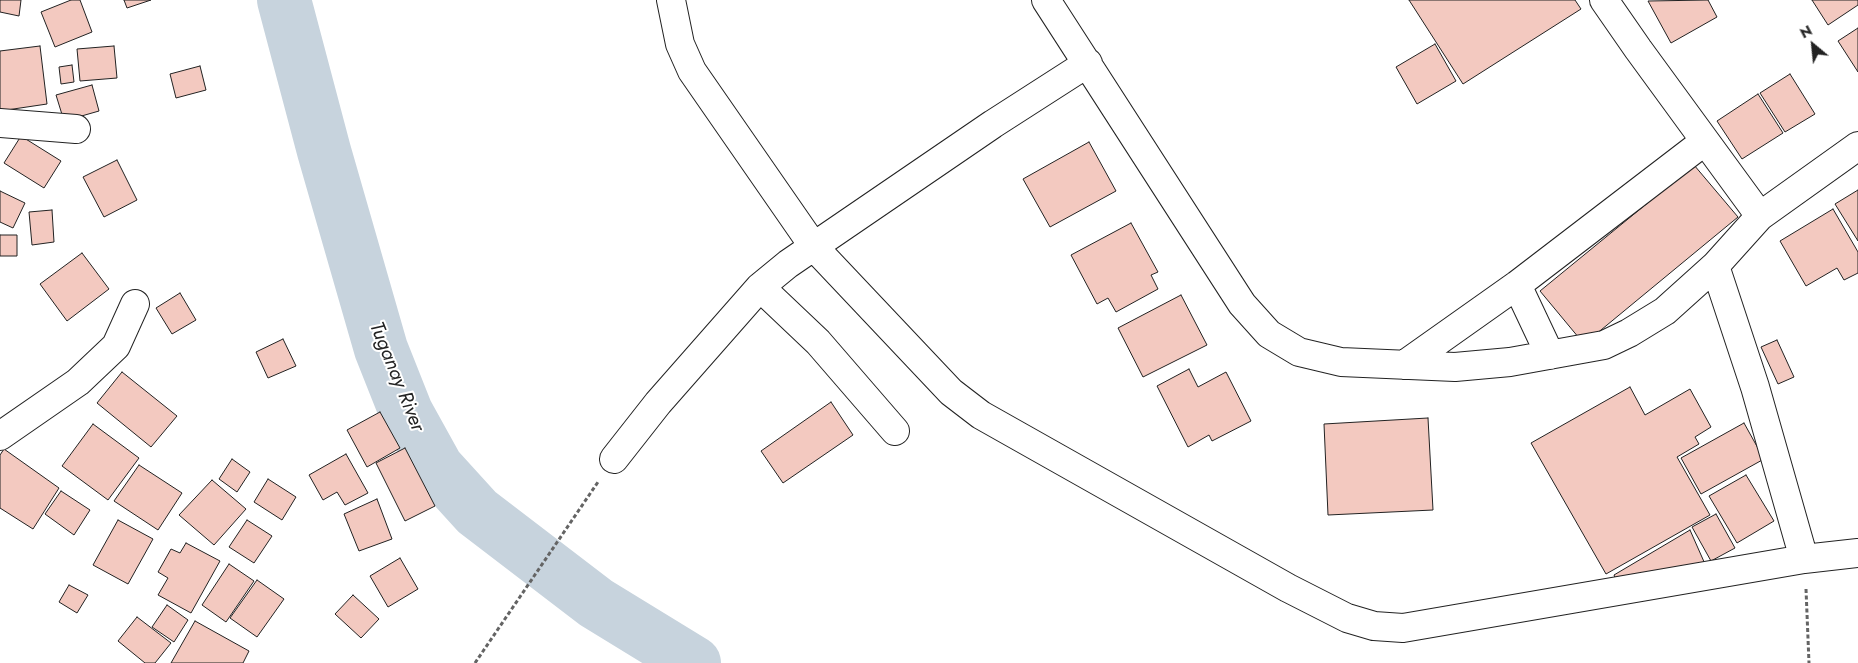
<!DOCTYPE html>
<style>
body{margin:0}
#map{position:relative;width:1858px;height:663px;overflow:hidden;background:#fff;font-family:Jost,sans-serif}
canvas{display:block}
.north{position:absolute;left:1788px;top:20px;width:50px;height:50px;-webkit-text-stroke:4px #fff;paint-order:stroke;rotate:332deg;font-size:14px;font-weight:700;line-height:20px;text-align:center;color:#222}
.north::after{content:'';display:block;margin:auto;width:18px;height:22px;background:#222;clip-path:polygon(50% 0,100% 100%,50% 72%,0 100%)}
</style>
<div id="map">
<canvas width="1858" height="663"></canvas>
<div class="north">N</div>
</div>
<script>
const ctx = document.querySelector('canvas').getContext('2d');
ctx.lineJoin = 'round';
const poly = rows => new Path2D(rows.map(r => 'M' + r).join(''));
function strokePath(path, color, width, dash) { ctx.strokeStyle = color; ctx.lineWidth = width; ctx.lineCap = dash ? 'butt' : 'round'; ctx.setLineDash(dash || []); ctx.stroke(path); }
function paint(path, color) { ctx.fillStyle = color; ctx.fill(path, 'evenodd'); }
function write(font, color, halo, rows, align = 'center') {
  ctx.font = font + ' Jost,sans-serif'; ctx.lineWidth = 4; ctx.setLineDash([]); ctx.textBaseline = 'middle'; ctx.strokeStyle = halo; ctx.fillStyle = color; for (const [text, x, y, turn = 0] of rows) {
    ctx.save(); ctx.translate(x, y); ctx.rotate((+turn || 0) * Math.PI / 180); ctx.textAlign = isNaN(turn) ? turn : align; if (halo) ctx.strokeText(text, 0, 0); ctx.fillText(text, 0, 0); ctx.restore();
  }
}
strokePath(poly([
 [284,0,324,151,381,349,406,412,437,468,477,512,596,603,694,663]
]), '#c7d3dd', 54);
const building = poly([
 [0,0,21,0,19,16,0,12,0,0],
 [71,0,80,0,92,32,55,47,41,12,71,0],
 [124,0,151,0,127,8,124,0],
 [1409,0,1575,0,1581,9,1463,84,1409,0],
 [1708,0,1717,17,1671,43,1648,1,1708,0],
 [1812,0,1858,0,1858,5,1828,25,1812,0],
 [1858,28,1858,72,1838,41,1858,28],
 [1435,44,1456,81,1417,104,1396,67,1435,44],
 [40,46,47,104,0,111,0,51,40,46],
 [114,46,117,78,80,81,77,49,114,46],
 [72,65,74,82,61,84,59,67,72,65],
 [200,66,206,90,176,98,170,74,200,66],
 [1790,74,1815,114,1785,132,1760,93,1790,74],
 [92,85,99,111,64,121,56,95,92,85],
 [1758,94,1783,133,1742,159,1717,121,1758,94],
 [21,136,61,161,44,188,4,163,21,136],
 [1089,142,1116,191,1050,227,1023,179,1089,142],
 [117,160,137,200,104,217,83,177,117,160],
 [1694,165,1738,217,1584,344,1540,291,1694,165],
 [1858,190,1858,241,1835,204,1858,190],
 [0,191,25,203,13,228,0,222,0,191],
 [1833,209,1858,252,1858,273,1844,280,1837,268,1806,286,1780,241,1833,209],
 [52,210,54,242,32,245,29,212,52,210],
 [1131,223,1158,272,1151,275,1158,289,1116,312,1108,298,1097,304,1071,255,1131,223],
 [0,235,17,235,17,256,0,256,0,235],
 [82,253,109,289,67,321,40,284,82,253],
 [180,293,196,320,172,334,156,308,180,293],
 [1181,295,1207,345,1143,377,1118,328,1181,295],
 [283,339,296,366,268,378,256,352,283,339],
 [1777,340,1794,377,1778,384,1761,347,1777,340],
 [1189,369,1198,387,1226,372,1251,421,1212,441,1209,435,1188,447,1157,386,1189,369],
 [122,372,177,416,151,447,97,403,122,372],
 [1630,387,1645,415,1690,389,1711,427,1695,437,1699,444,1677,457,1710,515,1606,574,1531,443,1630,387],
 [831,402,853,435,783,483,761,451,831,402],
 [380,412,400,448,367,467,347,430,380,412],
 [1428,418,1433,510,1328,515,1324,424,1428,418],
 [1744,423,1764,459,1701,494,1681,458,1744,423],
 [93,424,139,458,108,500,62,466,93,424],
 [405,448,435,506,405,521,376,463,405,448],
 [4,449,59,488,33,529,0,508,0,455,4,449],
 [346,454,368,493,345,505,337,492,323,500,309,475,346,454],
 [232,459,250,472,237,492,219,479,232,459],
 [139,465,182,493,158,530,114,501,139,465],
 [1746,475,1774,521,1737,543,1709,496,1746,475],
 [268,479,296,497,282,520,254,502,268,479],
 [212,480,246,509,214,545,179,515,212,480],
 [61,491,90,510,74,535,45,514,61,491],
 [377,499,392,539,359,551,344,514,377,499],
 [1716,514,1735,548,1711,561,1692,527,1716,514],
 [118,520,153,539,128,584,93,565,118,520],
 [247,520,272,536,254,563,229,547,247,520],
 [1690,530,1705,564,1619,587,1614,575,1690,530],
 [186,543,220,561,191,613,158,595,168,578,158,572,171,549,180,553,186,543],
 [400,558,418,589,388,607,370,576,400,558],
 [229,564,254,581,226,622,202,605,229,564],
 [257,580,284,599,257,637,230,618,257,580],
 [69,585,88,595,77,613,59,602,69,585],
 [353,595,379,619,361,638,335,614,353,595],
 [167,605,188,620,174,642,152,627,167,605],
 [137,617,171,643,155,663,145,663,118,641,137,617],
 [195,621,249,651,243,663,171,663,195,621]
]);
paint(building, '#f3c9c0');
strokePath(building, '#222', 1);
const minor = poly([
 [671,0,680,44,692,71,814,247,951,392,981,415,1288,588,1347,618,1374,626,1403,628,1804,559,1858,553],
 [1046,0,1242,304,1269,334,1299,352,1341,362,1455,367,1510,362,1604,345,1629,333,1665,311,1715,266],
 [1604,0,1638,49,1760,216,1715,266,1755,387,1804,559],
 [0,123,76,129],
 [1760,216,1858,146],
 [1517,285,1550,355],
 [760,287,818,342,895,431],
 [1404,365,1517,285,1705,141],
 [0,436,78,382,116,346,135,304],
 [614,459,658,403,760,287,788,264,993,124,1088,63]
]);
strokePath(minor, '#222', 30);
strokePath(poly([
 [1806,589,1809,663],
 [475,663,598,482]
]), '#646464', 3, [4, 2.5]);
strokePath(minor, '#fff', 28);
write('italic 20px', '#222', '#fff', [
 ["Tuganay River",396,377,68]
]);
</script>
